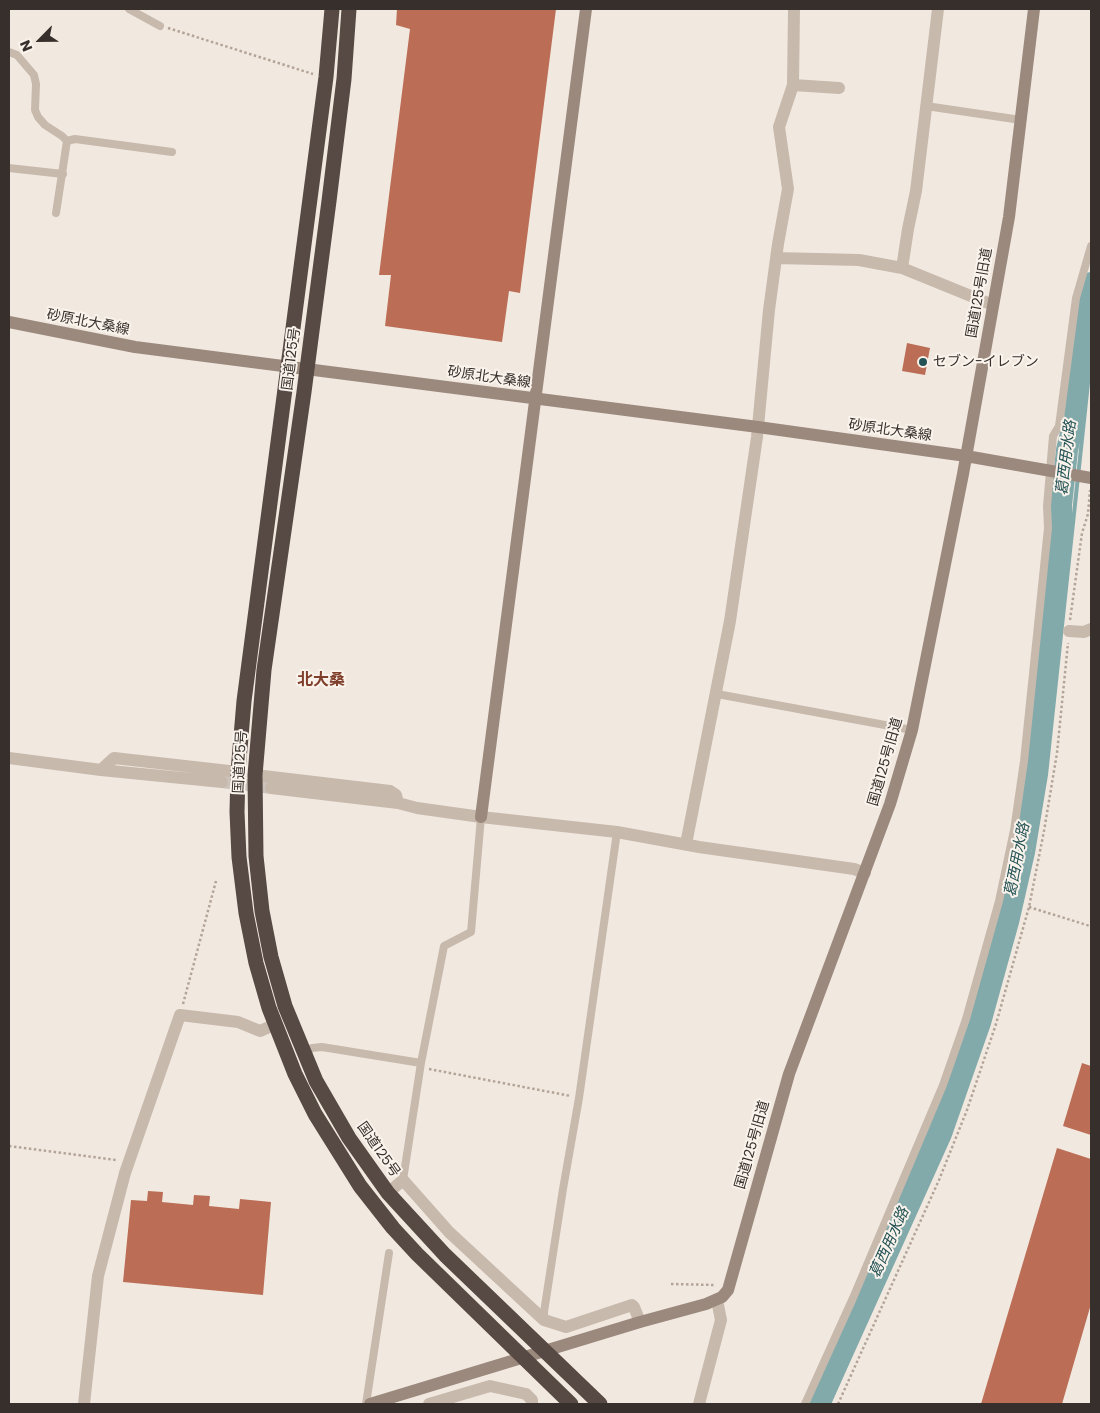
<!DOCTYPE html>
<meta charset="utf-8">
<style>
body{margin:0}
#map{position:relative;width:1100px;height:1413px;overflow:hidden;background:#f1e9e0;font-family:Poppins,sans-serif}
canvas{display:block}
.frame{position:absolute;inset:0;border:10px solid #372f2b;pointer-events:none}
.north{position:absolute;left:15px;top:15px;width:50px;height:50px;-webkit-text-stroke:4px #f9f3ec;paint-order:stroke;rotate:247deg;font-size:14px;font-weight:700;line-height:20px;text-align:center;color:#372f2b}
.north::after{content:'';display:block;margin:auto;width:18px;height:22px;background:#372f2b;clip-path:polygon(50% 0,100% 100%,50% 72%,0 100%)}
</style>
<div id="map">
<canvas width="1100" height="1413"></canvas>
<div class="frame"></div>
<div class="north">N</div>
</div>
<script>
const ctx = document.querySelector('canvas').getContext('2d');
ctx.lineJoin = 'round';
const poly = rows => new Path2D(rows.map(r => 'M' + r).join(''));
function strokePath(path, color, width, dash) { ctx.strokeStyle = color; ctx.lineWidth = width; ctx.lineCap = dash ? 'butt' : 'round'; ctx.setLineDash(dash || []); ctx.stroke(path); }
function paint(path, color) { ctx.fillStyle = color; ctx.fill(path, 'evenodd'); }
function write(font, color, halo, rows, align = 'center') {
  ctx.font = font + ' Poppins,"Noto Sans JP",sans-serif'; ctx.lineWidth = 4; ctx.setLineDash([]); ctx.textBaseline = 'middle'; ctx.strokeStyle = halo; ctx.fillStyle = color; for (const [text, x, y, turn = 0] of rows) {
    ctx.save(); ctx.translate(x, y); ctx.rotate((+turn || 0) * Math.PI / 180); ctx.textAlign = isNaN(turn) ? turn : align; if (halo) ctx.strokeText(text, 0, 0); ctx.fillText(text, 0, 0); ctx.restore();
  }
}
strokePath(poly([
 [829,1404,949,1138,989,1024,1017,923,1033,853,1046,775,1091,355]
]), '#82aaab', 4);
strokePath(poly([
 [819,1404,938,1134,978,1021,1010,903,1035,777,1061,529,1061,505,1067,450,1073,425,1086,308,1091,283]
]), '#82aaab', 22);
paint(poly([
 [397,9,556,9,520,293,509,291,502,342,385,326,391,275,379,275,410,29,396,25],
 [907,343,930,348,925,375,902,371],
 [1082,1063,1091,1066,1091,1135,1063,1126],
 [1057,1148,1091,1159,1091,1304,1062,1404,981,1404],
 [148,1191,163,1192,162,1202,193,1205,194,1195,210,1196,209,1206,239,1209,240,1199,271,1202,263,1295,123,1282,131,1200,147,1201]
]), '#bb6d55');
strokePath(poly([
 [222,782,271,788]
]), '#ccc4bc', 12, [12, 6]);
strokePath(poly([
 [168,28,313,74],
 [1070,620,1082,533,1088,514,1090,490],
 [1029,907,1090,926],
 [183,1004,216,881],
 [429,1069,571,1096],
 [9,1146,116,1160],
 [671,1284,716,1285],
 [838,1404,939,1180,967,1110,996,1024,1029,907,1044,831,1057,753,1068,643]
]), '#b4a497', 2.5, [2.5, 2.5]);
strokePath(poly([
 [129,9,160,26],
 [9,52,17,55,34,75,36,84,35,110,38,117,45,125,62,136,67,141,56,213],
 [926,106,1021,120],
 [67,141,75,139,172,152],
 [9,168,63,174],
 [717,694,912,730],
 [304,1053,312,1048,322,1047,421,1063],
 [403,1180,421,1063,444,946,471,932,481,817],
 [544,1319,544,1312,563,1189,579,1098,617,832],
 [366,1404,389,1253],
 [805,1404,853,1298,943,1085,966,1019,999,901,1014,830,1024,761,1048,528,1047,506,1053,436,1059,426,1076,298,1091,246]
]), '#c8b9ad', 8);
strokePath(poly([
 [793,85,839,88],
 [776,258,859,260,902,268,993,305],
 [902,268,908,229,916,191,938,9],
 [1069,631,1084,632,1091,629],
 [9,758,101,770,222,782],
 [101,770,114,758,238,772],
 [255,775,390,791,396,795,398,803],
 [271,788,398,803,417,808,481,817,617,832,699,847,854,869,865,873],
 [686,844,730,621,757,437,769,310,778,244,788,189,779,127,793,85,794,9],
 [388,1193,403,1180,449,1232,544,1320,566,1327,632,1305,634,1307,640,1322],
 [84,1404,98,1276,125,1173,180,1015,238,1022,260,1031,276,1024],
 [429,1404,490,1386,526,1394,532,1400,532,1404],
 [699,1404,721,1320,717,1300]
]), '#c8b9ad', 12);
strokePath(poly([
 [9,322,135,347,758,427,966,456,1091,478],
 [481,817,586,9],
 [370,1404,640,1322,706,1304,722,1297,728,1290,789,1074,890,804,912,730,963,474,1009,217,1034,9]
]), '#9c897e', 12);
strokePath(poly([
 [332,9,326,77,244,701,238,772,237,812,239,857,246,913,256,963,269,1008,295,1074,315,1114,360,1186,393,1228,417,1254,571,1404],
 [349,9,344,79,329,201,304,392,264,670,255,775,256,856,262,911,271,957,285,1006,316,1081,349,1138,388,1193,445,1255,600,1404]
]), '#574943', 15);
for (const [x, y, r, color] of [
 [923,362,5,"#245255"]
]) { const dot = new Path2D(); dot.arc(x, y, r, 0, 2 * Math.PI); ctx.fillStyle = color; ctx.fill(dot); strokePath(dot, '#f9f3ec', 2); }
write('14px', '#372f2b', '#f9f3ec', [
 ["国道125号旧道",980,293,-80],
 ["砂原北大桑線",88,323,11],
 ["国道125号",292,359,-83],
 ["砂原北大桑線",489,378,8],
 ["砂原北大桑線",890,431,8],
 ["国道125号",241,762,-87],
 ["国道125号旧道",886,762,-74],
 ["国道125号旧道",753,1145,-74],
 ["国道125号",378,1150,55]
]);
write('14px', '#372f2b', '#f9f3ec', [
 ["セブン-イレブン",933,362]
], 'left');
write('italic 15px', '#245255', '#f9f3ec', [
 ["葛西用水路",1067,458,-83],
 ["葛西用水路",1018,860,-79],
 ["葛西用水路",890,1243,-66]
]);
write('bold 16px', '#7f3f2b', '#f9f3ec', [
 ["北大桑",321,681]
]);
</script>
